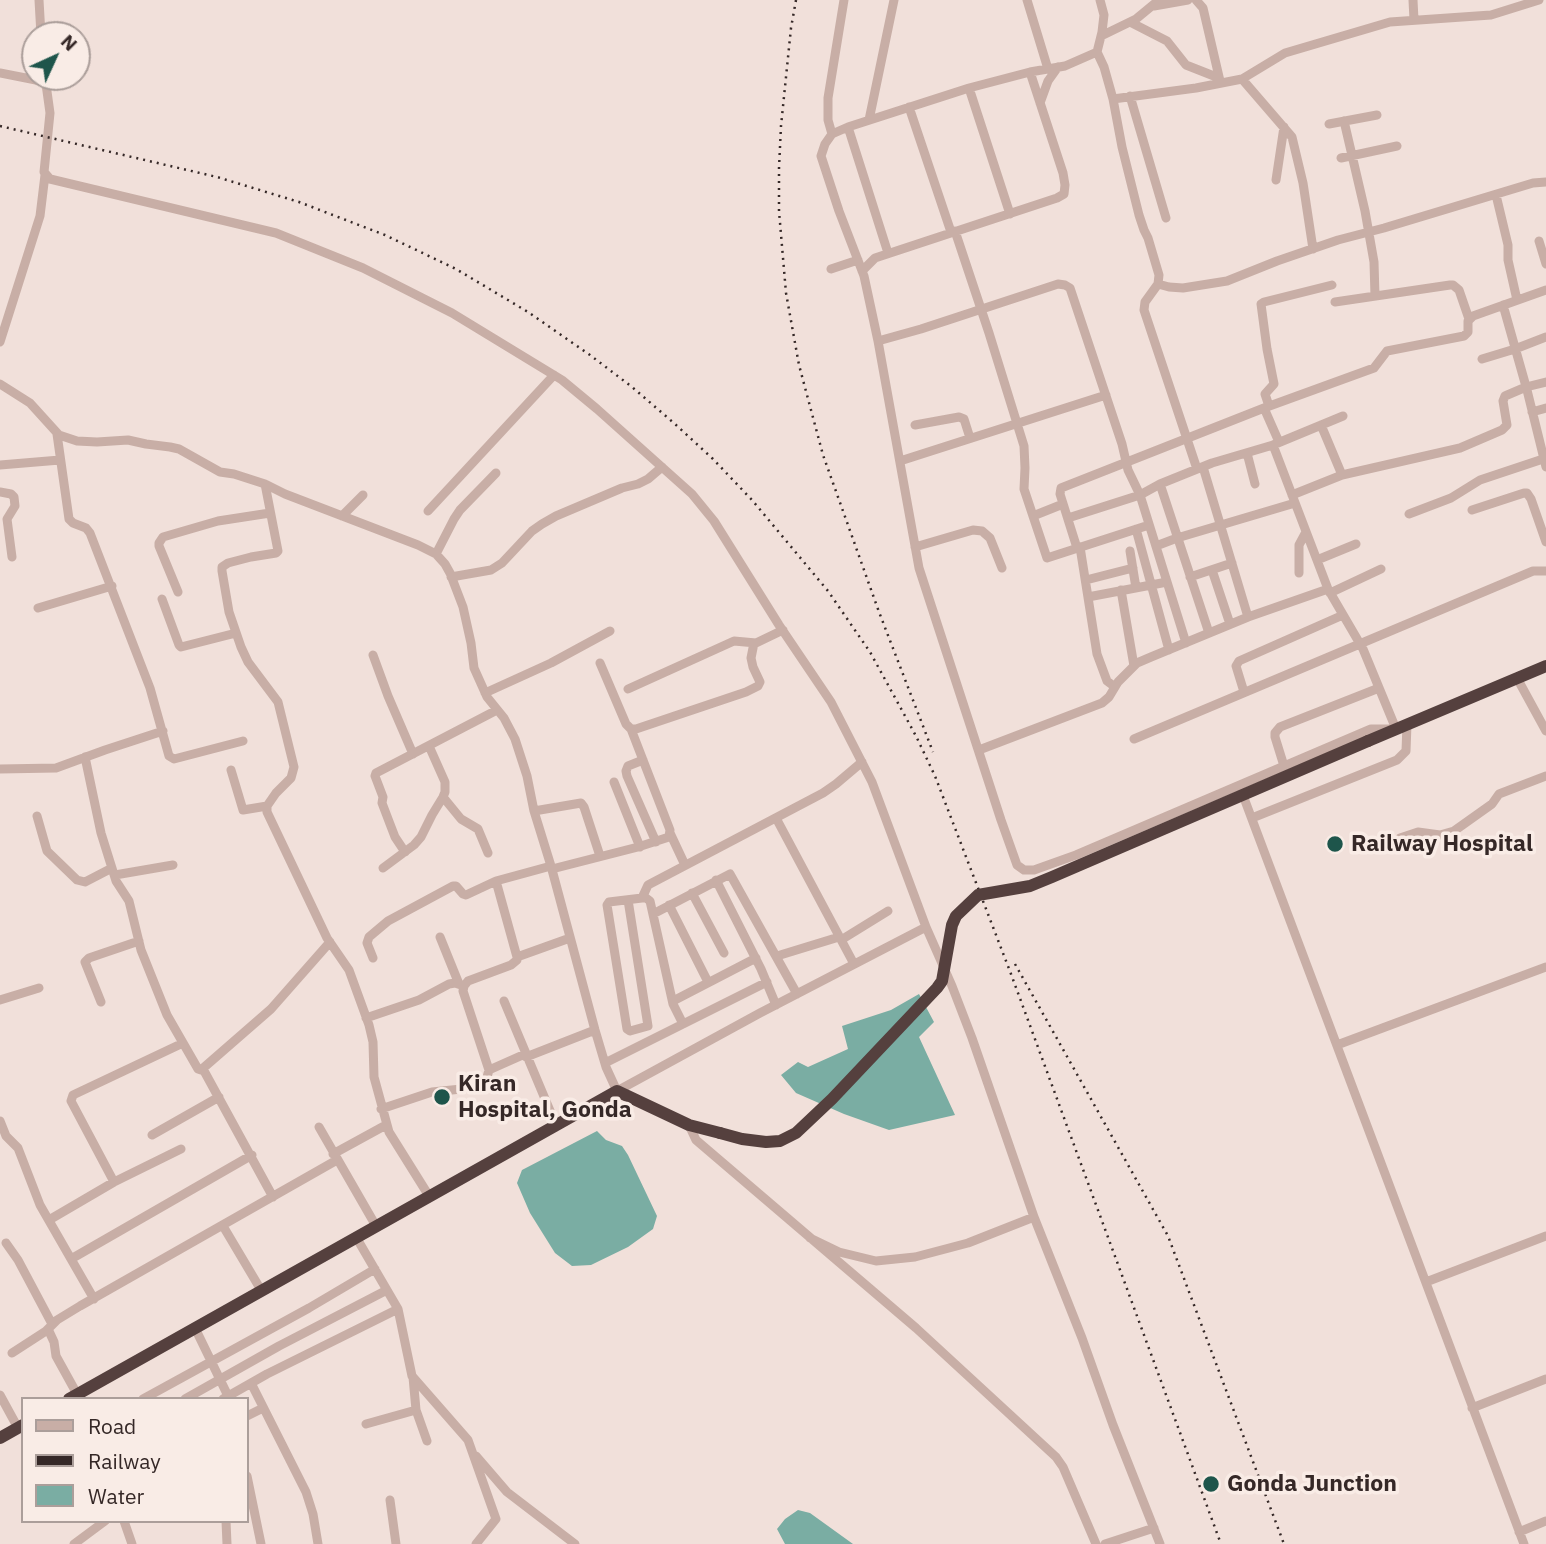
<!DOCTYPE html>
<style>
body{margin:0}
#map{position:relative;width:1546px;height:1544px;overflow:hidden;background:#f1e0da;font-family:"IBM Plex Sans",sans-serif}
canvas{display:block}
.legend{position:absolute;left:21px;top:1397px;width:228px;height:126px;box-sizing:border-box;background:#f9ece6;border:2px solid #ab9e9a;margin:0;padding:9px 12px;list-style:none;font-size:21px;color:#352827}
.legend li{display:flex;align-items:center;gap:14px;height:35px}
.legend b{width:35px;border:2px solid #ab9e9a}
.north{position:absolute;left:21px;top:21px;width:70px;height:70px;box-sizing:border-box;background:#f9ece6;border:2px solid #ab9e9a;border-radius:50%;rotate:45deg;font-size:19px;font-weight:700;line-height:28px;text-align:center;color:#352827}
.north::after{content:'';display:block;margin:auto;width:24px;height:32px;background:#1e554b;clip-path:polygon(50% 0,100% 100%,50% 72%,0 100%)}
</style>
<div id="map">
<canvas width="1546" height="1544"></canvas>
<ul class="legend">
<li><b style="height:9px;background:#c8aea6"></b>Road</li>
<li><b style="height:9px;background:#352827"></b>Railway</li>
<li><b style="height:19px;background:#7aada3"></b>Water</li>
</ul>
<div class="north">N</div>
</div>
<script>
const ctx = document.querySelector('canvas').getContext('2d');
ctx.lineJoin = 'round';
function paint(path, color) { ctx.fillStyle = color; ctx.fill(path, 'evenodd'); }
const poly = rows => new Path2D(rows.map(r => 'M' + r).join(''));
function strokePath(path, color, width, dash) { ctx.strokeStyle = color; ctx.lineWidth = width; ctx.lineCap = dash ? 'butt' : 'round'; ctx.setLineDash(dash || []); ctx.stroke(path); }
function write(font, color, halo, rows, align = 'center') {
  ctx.font = font + ' "IBM Plex Sans",sans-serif'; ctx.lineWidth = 7; ctx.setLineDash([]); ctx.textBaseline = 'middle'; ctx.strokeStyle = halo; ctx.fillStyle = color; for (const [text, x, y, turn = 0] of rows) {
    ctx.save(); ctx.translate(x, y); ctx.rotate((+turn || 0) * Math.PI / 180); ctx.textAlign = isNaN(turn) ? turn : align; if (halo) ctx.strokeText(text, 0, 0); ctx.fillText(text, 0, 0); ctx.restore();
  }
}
paint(poly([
 [919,994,934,1022,919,1037,955,1115,889,1130,844,1114,796,1093,781,1075,798,1062,808,1067,848,1049,842,1026,891,1010],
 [597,1131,606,1140,622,1146,628,1155,657,1216,653,1229,628,1247,591,1265,572,1266,555,1253,530,1213,517,1183,522,1170],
 [798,1510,810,1513,853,1544,785,1544,777,1529,785,1519]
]), '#7aada3');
strokePath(poly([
 [39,0,41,35],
 [1027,0,1048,69],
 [1100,0,1104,15,1102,32,1097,52,1065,66,1030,72,969,88,848,127,832,134,825,144,821,156,839,211,864,276,878,341,919,568,1001,820,1017,865,1024,870,1034,870,1076,855,1371,729,1396,729,1363,649,1328,589,1273,445],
 [1196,0,1203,8,1220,81],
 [1413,0,1414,20],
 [1154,6,1188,0],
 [1130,22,1167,41,1186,65,1219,78],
 [1101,36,1136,19,1159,0],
 [1097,52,1104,67,1113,99,1122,147,1139,215,1144,230,1148,238,1159,275,1158,284,1145,302,1144,310,1197,469],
 [0,73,46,82],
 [45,77,50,113,44,172,50,179,276,233,363,268,452,313,562,380,597,409,692,494,714,521,779,625,831,702,872,782,926,927,952,986,972,1038,1034,1217,968,1243,915,1257,876,1261,839,1252,810,1238],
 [1242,79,1292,137,1303,183,1313,249],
 [969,88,1010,214],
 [1130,96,1166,218],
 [1113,99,1196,88,1242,79,1285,53,1390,22,1491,15,1539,0],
 [1040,103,1048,81,1058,67],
 [909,107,951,232],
 [869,120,894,0],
 [1344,121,1365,211,1374,262,1375,296],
 [1329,124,1377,115],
 [848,127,888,253],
 [832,134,828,120,828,98,844,0],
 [1341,158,1397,146],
 [1276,180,1284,127],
 [1496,195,1508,245,1508,260,1517,300],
 [955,231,989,333,1024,446,1025,468,1024,489,1047,558,1149,525],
 [1539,241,1546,264],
 [831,269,858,260],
 [862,271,875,258,1057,198,1064,194,1065,185,1063,173,1030,72],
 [1158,284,1169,287,1183,288,1227,281,1277,261,1338,240,1384,228,1533,183,1546,182],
 [1335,302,1450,285,1453,285,1459,290,1469,319],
 [1503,305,1527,390,1546,467],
 [878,341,921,329,1058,284,1065,285,1070,288,1122,444,1128,470,1140,495,1186,643],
 [0,342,40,216,45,175],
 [1482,359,1515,349,1546,337],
 [0,384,30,403,59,435,77,441,97,442,128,440,146,444,170,447,179,449,220,472,234,474,265,484,285,494,418,545,436,554,445,564,450,573,463,607,471,643,474,668,487,697,504,718,515,739,527,776,534,811,551,866,595,1030,606,1067,617,1091,760,1013,926,927],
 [1269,406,1265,394,1274,384,1267,349,1261,304,1264,302,1332,285],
 [1264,408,1374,368,1387,351,1464,336,1468,332,1468,321,1473,316,1546,290],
 [1532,412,1546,408],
 [915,425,959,417,964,419,970,438],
 [1321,425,1342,475],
 [57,434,69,519,73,523,86,528,90,533,150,688,169,756,174,759,243,741],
 [1247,453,1255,484],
 [900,461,1106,395],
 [0,465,60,460],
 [1203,467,1248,617],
 [265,484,278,551,276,553,251,557,228,563,222,567,222,571,229,612,241,647,248,662,278,702,294,767,291,778,276,793,267,806,267,812,327,938,349,970,369,1025,373,1042,374,1077,389,1132,429,1196],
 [1160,484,1209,633],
 [0,492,11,494,14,497,15,506,7,519,12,557],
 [1292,495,1342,475,1460,448,1502,430,1507,425,1503,401,1505,396,1526,387,1546,382],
 [1472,510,1524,493,1527,493,1531,499,1546,542],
 [428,511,554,375],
 [1409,514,1451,498,1480,480,1543,459],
 [342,516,363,495],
 [1033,516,1063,504],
 [1068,518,1140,495,1160,484,1212,463,1273,445,1343,416],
 [1136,529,1169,650],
 [1156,546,1177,538,1295,503],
 [915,547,973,530,982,531,990,538,1002,568],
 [1080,547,1097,654,1107,681,1115,687],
 [1077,548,1060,494,1061,488,1264,408,1279,442],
 [1130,551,1136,588],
 [436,554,454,519,460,510,496,473],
 [1317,560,1356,544],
 [1212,570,1230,624],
 [1299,573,1299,545,1306,532],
 [451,577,491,570,502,563,532,531,542,524,556,516,622,488,638,484,648,479,662,467],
 [1190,577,1232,563],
 [1086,580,1133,568],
 [1121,590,1134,666],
 [178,592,159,546,159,543,163,537,218,521,270,513],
 [1330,593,1381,569],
 [1088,597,1167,582],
 [162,599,179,645,181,647,236,633],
 [38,608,112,586],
 [373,655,388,696,413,754],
 [600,663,626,724,631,729,636,729,746,692,758,686,760,682,753,667,751,658,754,643],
 [1517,678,1546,731],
 [628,689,734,641,756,643,783,630],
 [1244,692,1236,666,1239,661,1343,615],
 [485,693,551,663,610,631],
 [1134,739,1533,571,1546,571],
 [979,750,1102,703,1109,697,1118,682,1137,663,1151,657,1248,617,1328,589],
 [85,757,101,833,116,881,129,901,141,950,167,1015,198,1069,201,1070,271,1009,330,942],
 [643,760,628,766,626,771,627,776,656,842],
 [1284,766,1275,737,1275,733,1280,727,1379,688],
 [0,769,56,768,105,750,163,731],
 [231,770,243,810,267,806],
 [614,782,640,847],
 [1241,790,1524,1544],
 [443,797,461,819,478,829,488,853],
 [534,811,581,803,584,807,600,856],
 [37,816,47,851,77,880,85,882,112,868],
 [776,818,854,964],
 [1252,818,1397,760,1406,751,1407,724],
 [670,833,685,865],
 [1400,838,1418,832,1440,835,1454,831,1492,804,1499,794,1546,776],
 [405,852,395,837,390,824,382,803,383,797,375,776,376,773,497,710],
 [383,868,414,845,421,837,432,815,443,797,445,792,445,782,429,746],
 [552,869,638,847,669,837,670,830,631,729],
 [115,875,173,865],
 [716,880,761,969,776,1005],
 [692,893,724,953],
 [642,898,648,885,823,793,836,784,862,762],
 [628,900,648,1026,630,1031,627,1029,607,905,609,902,642,898,646,898,650,901,673,1004,683,1024],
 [669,905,708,982],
 [653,914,730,874,797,994],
 [440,937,459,984],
 [841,940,888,911],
 [777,956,839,937],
 [517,957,570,938],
 [373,958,367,943,369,937,388,921,453,886,456,886,463,894,466,895,496,881,551,866],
 [0,1000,39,988],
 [504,1001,556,1125],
 [673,1001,756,958],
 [101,1002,85,962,89,958,139,941],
 [366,1018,419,1000,449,984,455,983,464,986],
 [1337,1045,1546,967],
 [526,1057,595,1030],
 [605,1063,767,982],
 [203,1069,273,1197],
 [489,1070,463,991,464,986,468,981,511,965,517,960,517,957,496,881],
 [381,1109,432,1092,481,1087,485,1084,489,1070,525,1054],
 [0,1121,6,1136,18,1148,40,1205,94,1299],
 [689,1125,696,1140,916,1328,1056,1457,1063,1467,1096,1544],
 [319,1127,376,1226],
 [152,1135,219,1097],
 [333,1154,386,1125],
 [114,1182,71,1101,73,1095,183,1043],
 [1034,1217,1082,1338,1113,1425,1160,1544],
 [49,1220,114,1182,181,1149],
 [223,1226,261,1290],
 [356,1237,398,1309,412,1376,468,1440,496,1519,476,1544],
 [6,1243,18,1260,52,1324],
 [71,1259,252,1155],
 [1426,1282,1546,1236],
 [195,1328,228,1396],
 [48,1329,54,1342,56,1356,77,1394],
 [12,1353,46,1331,57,1320,80,1306,337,1160],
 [413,1377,416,1410,427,1441],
 [251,1383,306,1492,313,1514,318,1544],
 [0,1395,18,1428],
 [143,1399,309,1308,375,1269],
 [185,1399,279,1346,387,1290],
 [223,1399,267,1374,398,1309],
 [1472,1408,1546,1379],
 [247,1416,263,1408],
 [366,1424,416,1410],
 [476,1456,507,1492,575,1544],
 [247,1476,261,1544],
 [390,1500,396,1544],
 [124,1521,132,1544],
 [226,1521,227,1544],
 [1519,1532,1546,1521],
 [74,1544,105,1521],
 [1105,1544,1154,1528]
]), '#c8aea6', 9);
strokePath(poly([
 [1368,741,1546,666],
 [69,1399,617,1091,689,1125,720,1133],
 [0,1438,23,1425]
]), '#55403e', 12);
strokePath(poly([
 [796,0,791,28,781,126,779,168,779,211,786,293,799,365,823,455,833,483,879,612,933,752],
 [0,126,217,177,299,202,385,235,456,269,528,312,590,355,632,387,675,424,713,459,752,500,828,591,870,652,916,736,935,776,1011,974,1221,1544],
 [1015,964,1168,1236,1284,1544]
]), '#352827', 2.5, [2, 5]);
strokePath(poly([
 [720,1133,742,1139,766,1142,780,1141,796,1133,832,1099,937,988,942,981,952,925,956,916,978,895,1030,886,1052,877,1368,741]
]), '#55403e', 12);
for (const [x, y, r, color] of [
 [1335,844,9,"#1e554b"],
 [442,1097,9,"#1e554b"],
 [1211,1484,9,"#1e554b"]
]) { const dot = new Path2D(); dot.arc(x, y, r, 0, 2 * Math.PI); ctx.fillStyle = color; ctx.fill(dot); strokePath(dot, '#f9ece6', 2.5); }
write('bold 23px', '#352827', '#f9ece6', [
 ["Railway Hospital",1351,844],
 ["Kiran",458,1084],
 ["Hospital, Gonda",458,1110],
 ["Gonda Junction",1227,1484]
], 'left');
</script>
